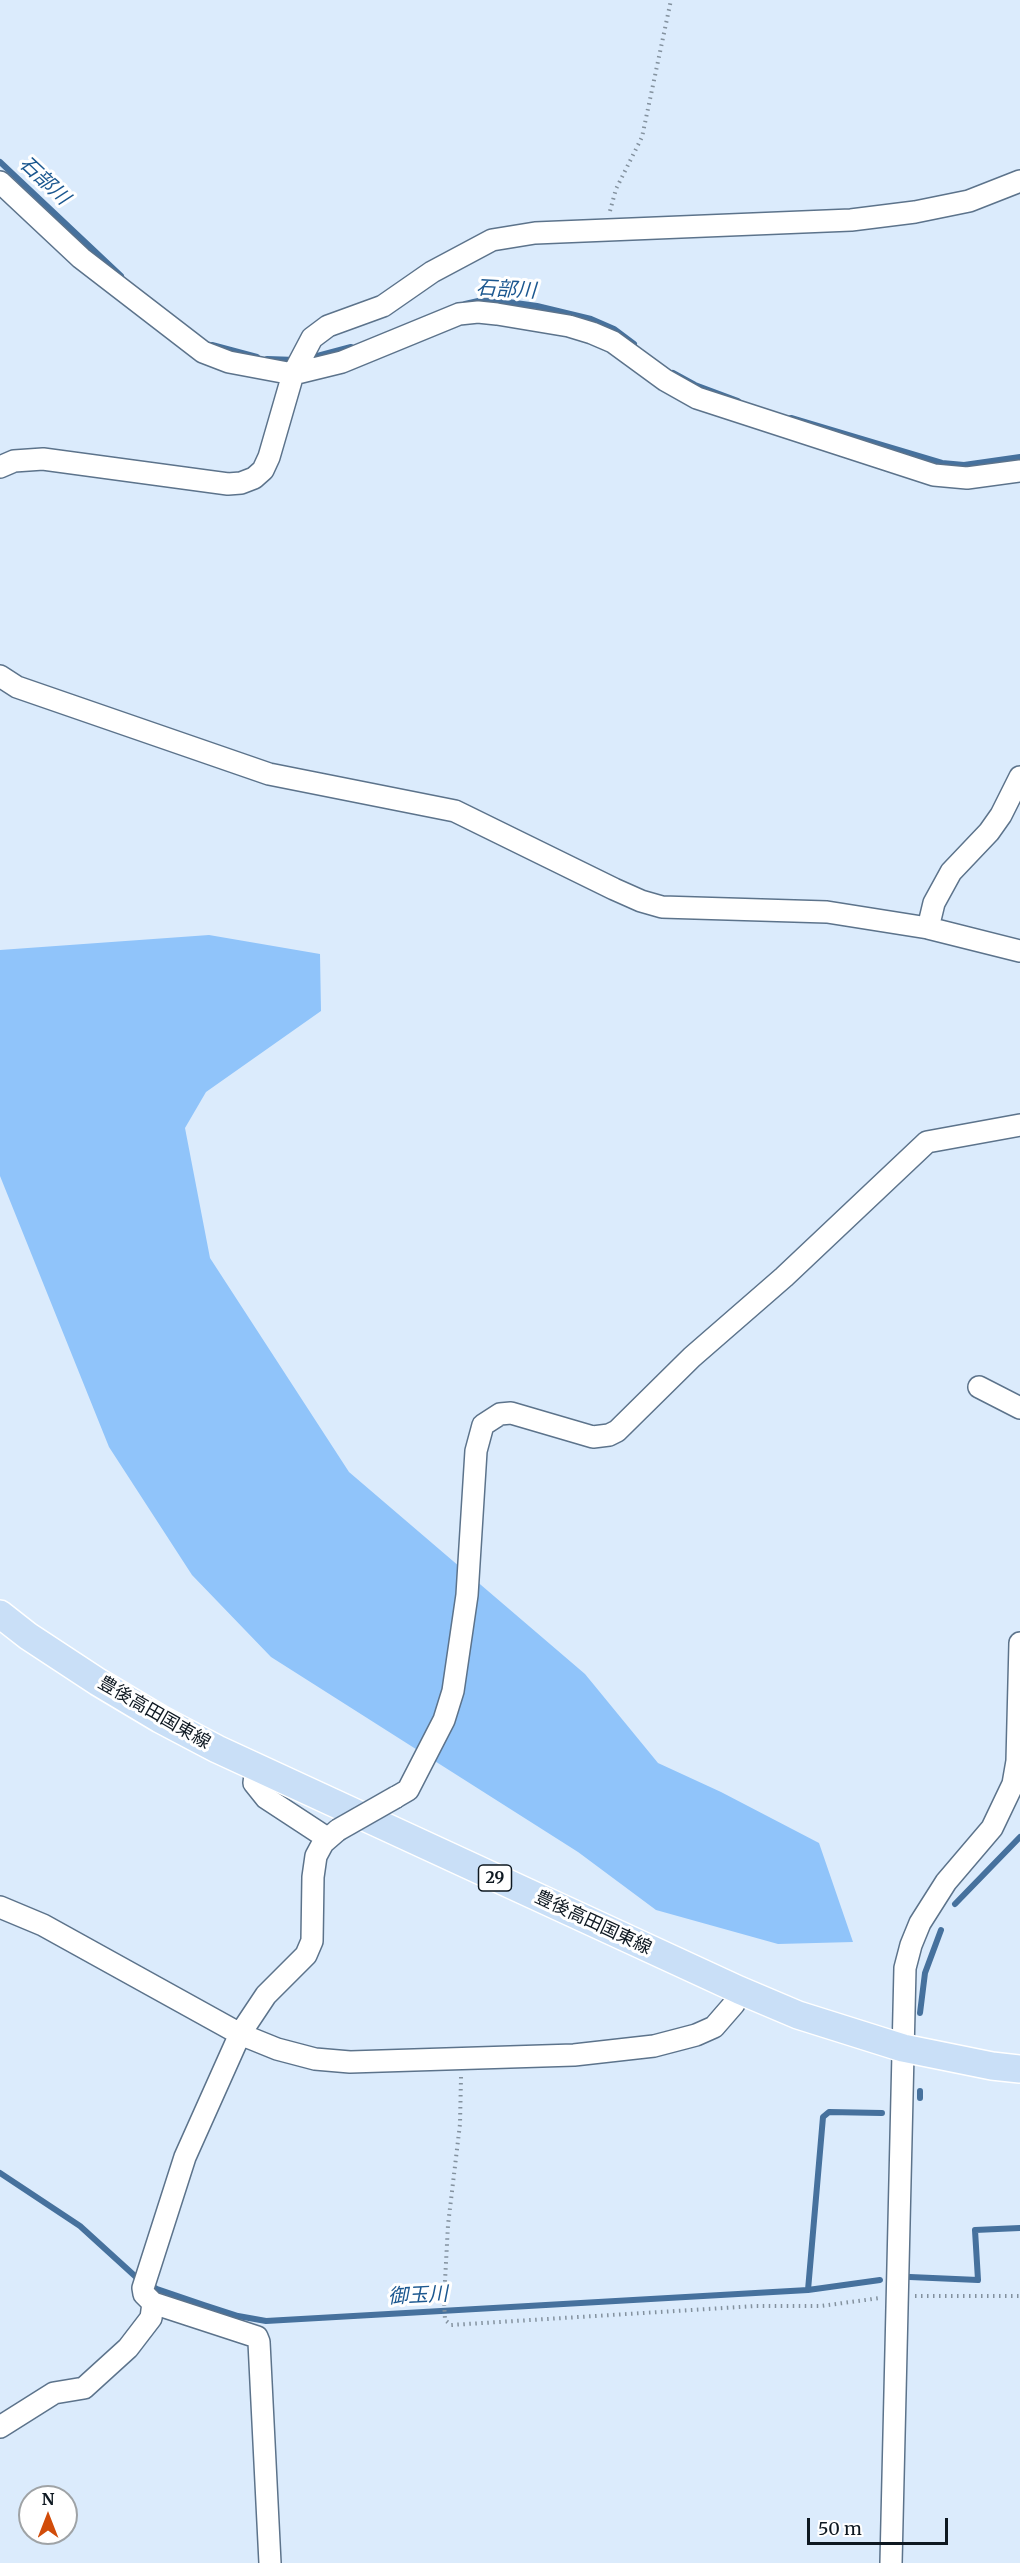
<!DOCTYPE html>
<meta charset="utf-8">
<style>
body{margin:0}
#map{position:relative;width:1020px;height:2563px;overflow:hidden;background:#dbebfc;font-family:Merriweather,serif}
canvas{display:block}
.north{position:absolute;left:18px;top:2485px;width:60px;height:60px;box-sizing:border-box;background:#fff;border:2px solid #9fa3a6;border-radius:50%;rotate:0deg;font-size:16px;font-weight:700;line-height:24px;text-align:center;color:#0e1821}
.north::after{content:'';display:block;margin:auto;width:21px;height:27px;background:#d14c0a;clip-path:polygon(50% 0,100% 100%,50% 72%,0 100%)}
.scale{position:absolute;left:807px;top:2518px;width:141px;height:27px;box-sizing:border-box;border:3px solid #0e1821;border-top:0;padding-left:8px;font-size:18px;line-height:21px;white-space:nowrap;color:#0e1821;-webkit-text-stroke:4px #fff;paint-order:stroke}
</style>
<div id="map">
<canvas width="1020" height="2563"></canvas>
<div class="north">N</div>
<div class="scale">50 m</div>
</div>
<script>
const ctx = document.querySelector('canvas').getContext('2d');
ctx.lineJoin = 'round';
function paint(path, color) { ctx.fillStyle = color; ctx.fill(path, 'evenodd'); }
const poly = rows => new Path2D(rows.map(r => 'M' + r).join(''));
function strokePath(path, color, width, dash) { ctx.strokeStyle = color; ctx.lineWidth = width; ctx.lineCap = dash ? 'butt' : 'round'; ctx.setLineDash(dash || []); ctx.stroke(path); }
function write(font, color, halo, rows, align = 'center') {
  ctx.font = font + ' Merriweather,"Noto Sans JP",serif'; ctx.lineWidth = 6; ctx.setLineDash([]); ctx.textBaseline = 'middle'; ctx.strokeStyle = halo; ctx.fillStyle = color; for (const [text, x, y, turn = 0] of rows) {
    ctx.save(); ctx.translate(x, y); ctx.rotate((+turn || 0) * Math.PI / 180); ctx.textAlign = isNaN(turn) ? turn : align; if (halo) ctx.strokeText(text, 0, 0); ctx.fillText(text, 0, 0); ctx.restore();
  }
}
paint(poly([
 [209,935,320,954,321,1011,206,1092,185,1128,210,1258,349,1472,585,1674,658,1763,721,1792,819,1843,853,1942,778,1944,656,1910,578,1852,271,1657,192,1575,109,1447,0,1176,0,950]
]), '#90c4fa');
strokePath(poly([
 [0,162,121,276],
 [465,304,487,299,537,306,591,319,614,329,634,344],
 [212,345,257,357],
 [267,359,296,360],
 [306,359,351,347],
 [673,373,695,385,738,401],
 [791,418,942,463,964,465,1020,457],
 [955,1904,1020,1837],
 [920,2013,925,1973,941,1930],
 [920,2091,920,2098],
 [0,2173,80,2226,136,2277,157,2289,204,2305,238,2316,266,2321,808,2290,880,2280],
 [910,2277,978,2280,975,2230,1020,2228],
 [808,2290,823,2117,829,2112,882,2113]
]), '#46719d', 6);
const minor = poly([
 [0,182,81,258,203,352,229,362,293,374,342,362,459,314,478,312,497,314,569,326,592,333,613,342,665,380,697,398,934,475,967,478,1020,471],
 [0,467,14,461,43,459,228,484,241,483,254,478,263,470,269,457,293,374,312,338,328,326,383,306,432,272,492,240,535,233,851,220,915,212,969,201,1020,181],
 [0,676,17,687,269,774,455,811,614,889,641,901,662,907,827,912,928,928,1020,951],
 [928,928,934,903,951,872,989,832,1001,815,1020,777],
 [979,1387,1020,1408],
 [256,1767,254,1783,266,1798,327,1838],
 [396,1797,408,1790,444,1720,453,1691,467,1595,476,1451,483,1425,500,1414,511,1413,593,1437,609,1435,617,1431,692,1357,784,1277,927,1142,1020,1125],
 [0,1907,43,1925,240,2034,277,2049,315,2059,350,2062,574,2055,654,2046,696,2035,714,2027,734,2004,739,1990],
 [153,2303,257,2337,259,2342,270,2563],
 [0,2427,54,2393,84,2388,128,2348,151,2318,153,2303,144,2294,143,2288,185,2157,240,2034,266,1995,306,1955,312,1941,313,1877,316,1856,323,1843,338,1830],
 [891,2563,905,1968,911,1945,920,1923,946,1882,992,1828,1013,1784,1017,1761,1020,1643]
]);
const major = poly([
 [0,1614,28,1636,98,1682,160,1719,217,1749,739,1990,798,2015,903,2048,992,2066,1020,2069]
]);
strokePath(minor, '#5c738b', 24);
strokePath(major, '#fff', 30);
strokePath(poly([
 [610,211,616,189,642,137,671,0],
 [461,2077,460,2124,448,2225,444,2300,445,2320,451,2325,755,2306,821,2306,880,2298],
 [915,2296,1020,2296]
]), '#83919e', 4, [1.5, 4.5]);
strokePath(minor, '#fff', 21);
strokePath(major, '#c9dff7', 27);
const minorBridge = poly([
 [338,1830,396,1797]
]);
strokePath(minorBridge, '#5c738b', 24, []);
strokePath(minorBridge, '#fff', 21);
for (const [x, y, w] of [
 [495,1878,33]
]) { const box = new Path2D(); box.roundRect(x - w / 2, y - 13, w, 26, 4.5); ctx.fillStyle = '#fff'; ctx.fill(box); strokePath(box, '#0e1821', 1.5); }
write('bold 16px', '#0e1821', null, [
 ["29",495,1878]
]);
write('18px', '#0e1821', '#fff', [
 ["豊後高田国東線",154,1713,30],
 ["豊後高田国東線",593,1923,25]
]);
write('italic 20px', '#1c5890', '#fff', [
 ["石部川",44,181,43],
 ["石部川",506,290,3],
 ["御玉川",418,2296,-3]
]);
</script>
